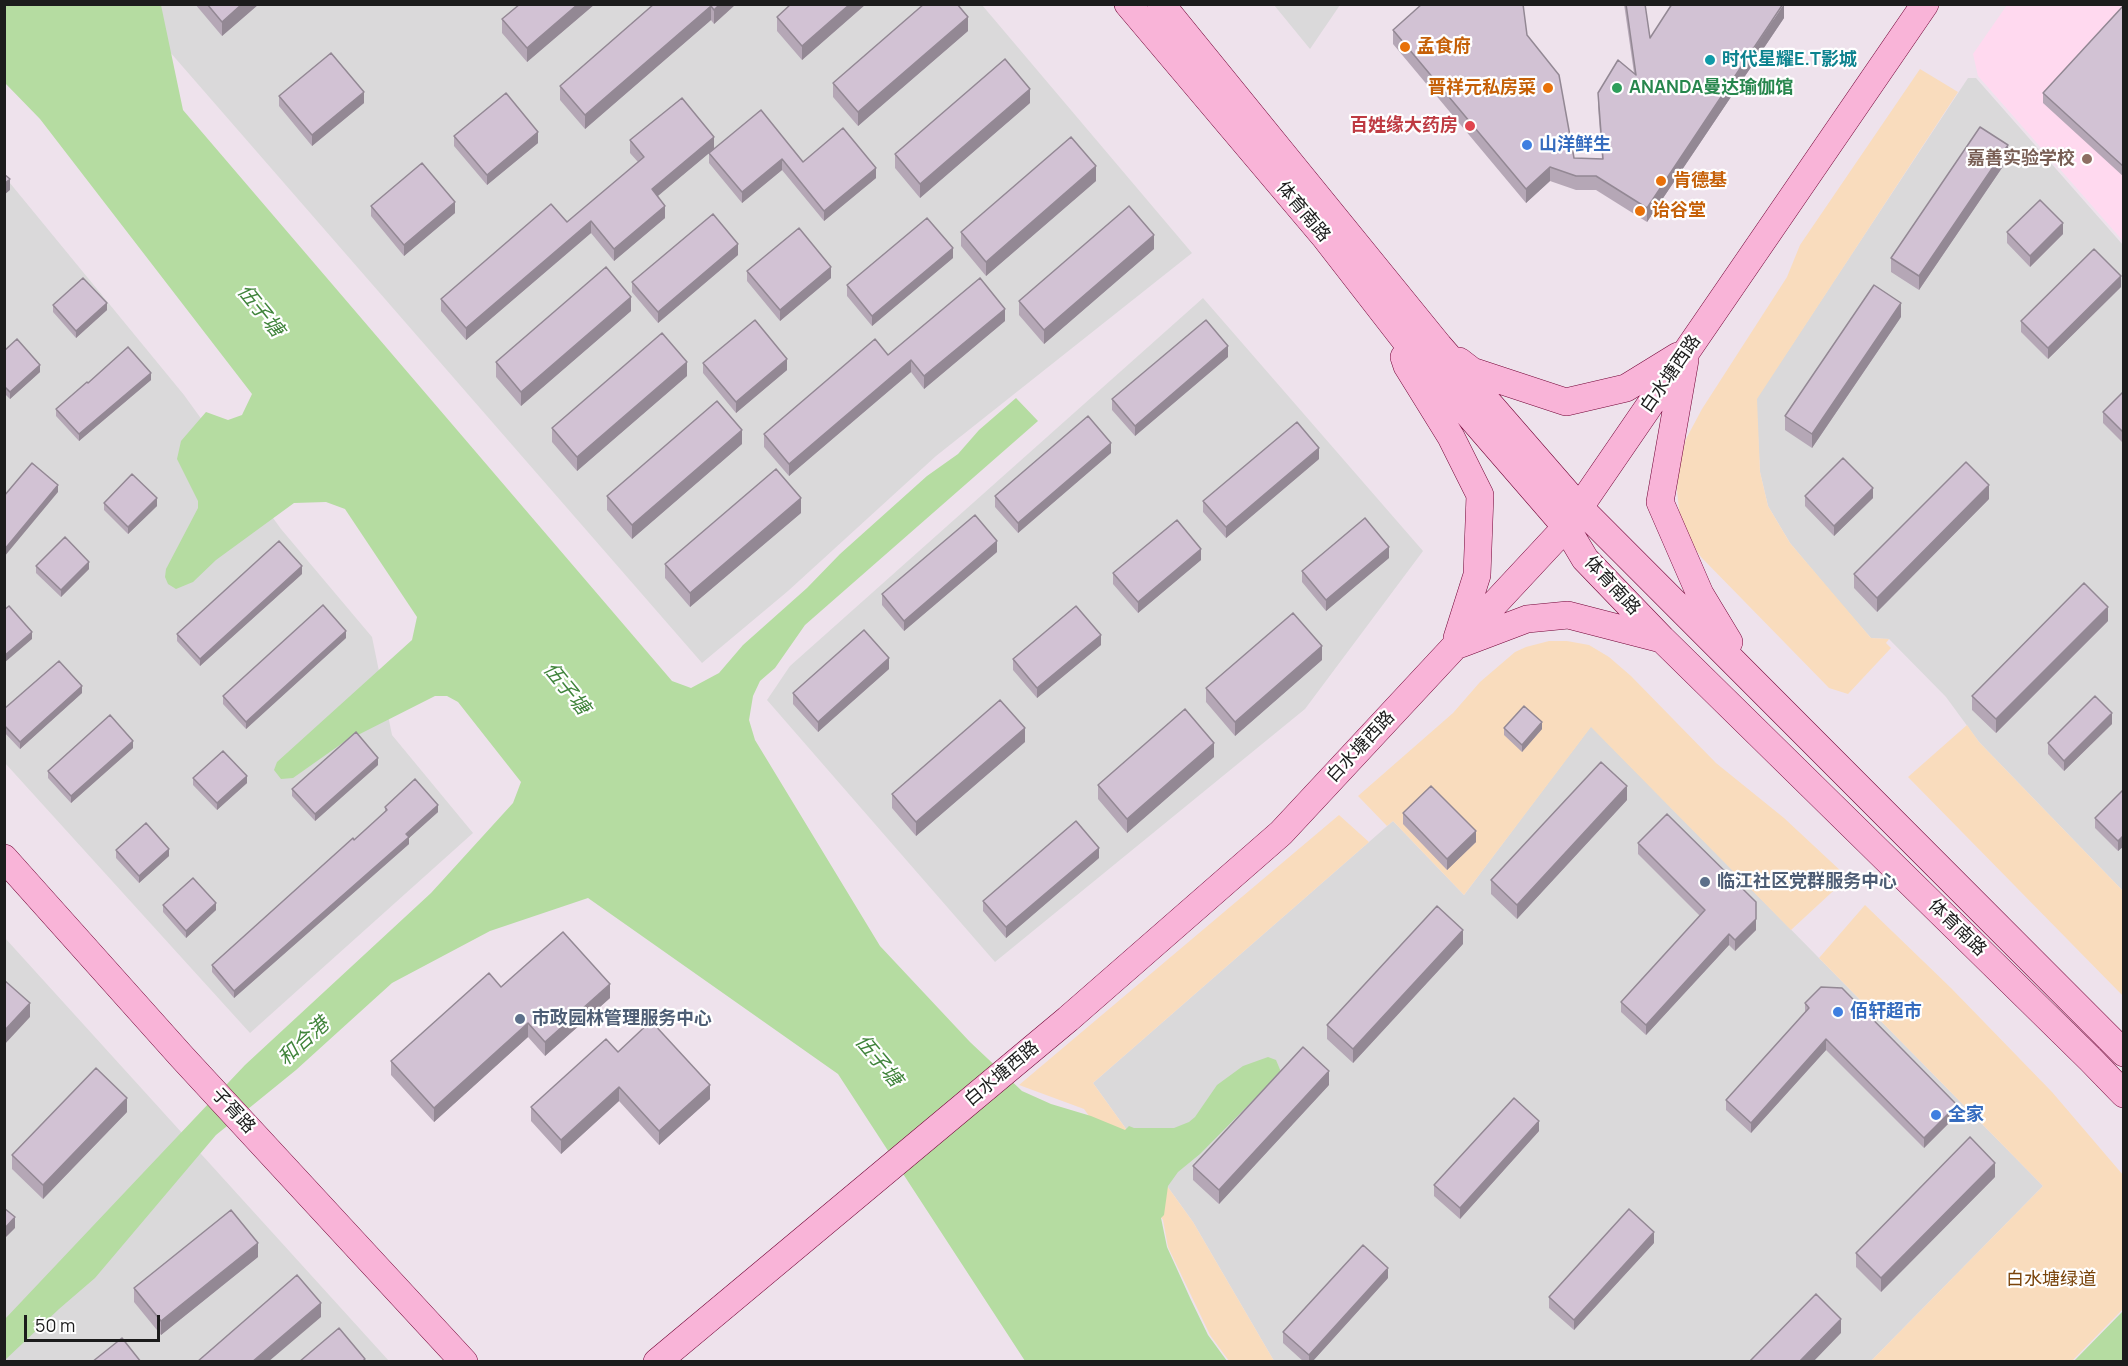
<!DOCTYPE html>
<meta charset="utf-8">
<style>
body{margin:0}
#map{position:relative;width:2128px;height:1366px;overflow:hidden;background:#eee2ec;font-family:Manrope,sans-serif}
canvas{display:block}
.frame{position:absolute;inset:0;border:6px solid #1c1c1c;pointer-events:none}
.scale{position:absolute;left:24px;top:1315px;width:136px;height:27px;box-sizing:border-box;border:3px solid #1c1c1c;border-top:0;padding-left:8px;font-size:18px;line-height:21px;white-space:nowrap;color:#1c1c1c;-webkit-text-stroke:4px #fff;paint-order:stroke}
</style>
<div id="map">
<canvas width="2128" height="1366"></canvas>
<div class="frame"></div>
<div class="scale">50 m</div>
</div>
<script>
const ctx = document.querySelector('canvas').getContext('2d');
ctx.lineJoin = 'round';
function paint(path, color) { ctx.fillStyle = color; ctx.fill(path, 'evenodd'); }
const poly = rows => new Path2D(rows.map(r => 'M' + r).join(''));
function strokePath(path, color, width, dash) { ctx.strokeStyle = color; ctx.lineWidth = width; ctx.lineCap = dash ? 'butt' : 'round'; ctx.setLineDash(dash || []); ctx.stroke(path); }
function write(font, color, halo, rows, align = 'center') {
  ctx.font = font + ' Manrope,"Noto Sans SC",sans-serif'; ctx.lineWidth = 4.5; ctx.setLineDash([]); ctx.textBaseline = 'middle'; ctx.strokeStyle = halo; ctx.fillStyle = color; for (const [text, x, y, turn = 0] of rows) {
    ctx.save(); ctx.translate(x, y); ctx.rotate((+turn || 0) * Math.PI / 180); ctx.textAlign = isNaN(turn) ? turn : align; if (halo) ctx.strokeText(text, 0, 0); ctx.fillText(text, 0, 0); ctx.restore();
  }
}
paint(poly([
 [129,5,982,5,1192,253,936,456,788,591,702,663],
 [1274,5,1340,5,1310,49],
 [1968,78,1976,78,2123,245,2123,891,1979,742,1946,697,1889,639,1871,638,1840,603,1790,543,1768,506,1760,472,1756,399],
 [5,177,184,395,281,529,372,637,392,735,473,833,250,1033,5,763],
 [1203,298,1423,551,1305,709,995,962,767,700,790,666],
 [1591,726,2043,1186,1871,1361,1274,1361,1193,1222,1093,1083,1393,821,1464,895],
 [5,938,389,1361,5,1361]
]), '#dad9da');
paint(poly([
 [2007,5,2123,5,2123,241,1978,76,1973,54]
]), '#ffd9ef');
paint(poly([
 [1920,69,1958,92,1757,399,1760,472,1768,506,1790,543,1871,638,1889,639,1886,643,1891,648,1848,694,1829,688,1701,557,1692,544,1680,519,1677,490,1679,463,1686,439,1702,409,1787,277,1800,245],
 [1549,641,1567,641,1589,645,1609,657,1631,676,1716,763,1784,818,1843,873,1844,881,1791,930,1591,727,1464,895,1393,821,1387,826,1358,796,1453,713,1480,682,1515,652,1526,647],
 [1967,725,1979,742,2123,891,2123,996,1908,777],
 [1339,815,1369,842,1093,1083,1193,1222,1274,1361,1229,1361,1210,1335,1168,1247,1163,1220,1084,1109,1019,1085],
 [1865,905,1951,988,2052,1092,2123,1175,2123,1309,2072,1361,1871,1361,2043,1186,1819,958]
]), '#f9dcbd');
paint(poly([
 [5,5,161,5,183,110,672,681,691,688,719,673,743,645,807,588,840,554,927,476,958,454,979,430,1016,398,1038,421,805,625,775,668,760,681,753,696,749,720,755,740,880,946,970,1042,1022,1091,1051,1104,1091,1116,1125,1130,1129,1126,1134,1128,1174,1128,1189,1122,1195,1117,1217,1085,1243,1066,1268,1057,1276,1060,1281,1072,1200,1154,1178,1172,1168,1186,1164,1215,1161,1218,1167,1247,1191,1300,1208,1335,1227,1361,1025,1361,838,1074,588,898,490,931,392,983,296,1070,216,1135,95,1278,59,1309,5,1360,5,1319,245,1065,431,893,513,803,521,782,458,702,447,696,435,696,344,742,293,778,281,779,274,770,277,762,412,640,417,617,345,509,326,502,294,503,216,560,193,582,176,589,168,584,165,577,166,569,198,508,198,501,177,459,181,441,206,412,228,420,242,415,252,394,40,119,5,83],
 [2123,1311,2123,1361,2074,1361,2122,1312]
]), '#b5dca1');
const secondary = poly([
 [1128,4,1324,236,1411,348,1566,527,1585,559,1662,639,2090,1059,2124,1094],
 [1161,4,1439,346,1579,507,2124,1053],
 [1404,357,1407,366,1451,437,1480,495,1477,575,1457,638],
 [1685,360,1660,502,1700,594,1729,642],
 [1459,361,1472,371,1566,402,1626,388,1678,356],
 [1461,644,1527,619,1568,615,1661,639],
 [4,858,182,1057,464,1362],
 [657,1362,1068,1019,1281,833,1566,527,1925,4]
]);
strokePath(secondary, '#720436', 28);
strokePath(secondary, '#f9b4d8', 27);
paint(poly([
 [195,4,259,4,222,36],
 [595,4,527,62,502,33,502,19],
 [654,4,736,4,714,24,711,20,585,129,560,100,560,86],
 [791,4,866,4,802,60,777,31,777,17],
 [1419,4,1523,4,1527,35,1574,158,1602,159,1598,107,1598,93,1634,73,1624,4,1645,4,1650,38,1784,18,1647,222,1596,190,1576,190,1550,181,1526,203,1393,44,1393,30,1420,6],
 [2124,5,2124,177,2043,103,2043,93],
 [968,31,858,126,833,97,833,83],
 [279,96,364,103,312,146,279,106],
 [1030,103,920,198,895,168,895,154],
 [454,136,538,143,487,185,454,146],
 [630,140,714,149,803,162,876,178,824,221,782,170,742,203,709,163,709,153,657,196,665,218,614,261,591,233,466,340,441,311,441,299,567,222,638,162,630,153],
 [2008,159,1919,290,1891,272,1891,258],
 [1096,181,986,276,961,246,961,232],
 [371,206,455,213,404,256,371,216],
 [2007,232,2063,234,2030,267,2007,243],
 [1154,249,1044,344,1019,315,1019,301],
 [738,255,658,323,632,292,632,282],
 [953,258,872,326,847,296,847,285],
 [747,271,831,278,780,321,747,281],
 [2121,287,2048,359,2021,332,2021,321],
 [53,305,107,310,76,338,53,312],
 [631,311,521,406,496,377,496,362],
 [1901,317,1812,448,1785,430,1785,416],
 [1005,321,924,389,911,372,789,476,764,447,764,434,888,355],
 [4,351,40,372,10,399,4,393],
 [1228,357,1135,436,1112,410,1112,399],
 [703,363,787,370,736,413,703,373],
 [687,376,577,471,552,442,552,428],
 [151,380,79,441,56,416,56,409,88,383],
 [2124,391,2124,444,2103,423,2103,412],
 [742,444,632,539,607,510,607,496],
 [1111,453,1018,533,995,507,995,496],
 [1319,459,1226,538,1203,512,1203,501],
 [1805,496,1873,498,1834,536,1805,506],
 [1989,499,1877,612,1854,588,1854,574],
 [104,503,157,506,128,534,104,510],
 [801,513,690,607,665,578,665,564],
 [997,552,904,631,882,605,882,594],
 [1389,558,1326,611,1302,582,1302,571],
 [1201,560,1138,613,1113,584,1113,573],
 [36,566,89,569,61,597,36,573],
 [302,574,200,666,177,641,177,634],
 [2108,621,1996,733,1972,710,1972,696],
 [346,638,246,729,223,704,223,696],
 [1101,645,1037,698,1013,670,1013,659],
 [1322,660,1235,736,1206,702,1206,688],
 [889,669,818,732,793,704,793,693],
 [82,693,20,749,4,732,4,709],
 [2112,724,2064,771,2048,754,2048,743],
 [1504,728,1542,729,1522,752,1504,735],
 [1025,742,916,836,892,808,892,794],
 [133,748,71,803,48,778,48,771],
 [1214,757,1127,833,1098,799,1098,785],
 [378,765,315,821,292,796,292,789],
 [193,778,247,783,217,810,193,785],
 [2124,789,2124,846,2118,851,2095,828,2095,818],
 [1627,800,1517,919,1491,894,1491,880],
 [385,807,438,812,409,838,409,844,234,998,212,972,212,965,354,840,385,812],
 [1403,813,1476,842,1447,870,1403,824],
 [1638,843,1756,930,1735,951,1729,945,1646,1035,1621,1012,1621,1002,1700,916,1638,854],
 [116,850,169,856,139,883,116,858],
 [1099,858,1006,938,983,911,983,901],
 [163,905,216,910,186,938,163,912],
 [1463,944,1353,1063,1327,1039,1327,1025],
 [501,987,610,998,545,1056,528,1037,434,1122,391,1075,391,1061],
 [1805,1003,1957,1115,1924,1148,1826,1050,1751,1133,1726,1110,1726,1100,1805,1013],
 [618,1052,710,1099,659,1145,619,1101,561,1154,531,1121,531,1107],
 [1329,1085,1219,1204,1193,1180,1193,1166],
 [127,1112,43,1199,12,1169,12,1155],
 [1539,1131,1460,1219,1434,1196,1434,1185],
 [1995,1177,1881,1292,1856,1267,1856,1253],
 [1654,1243,1574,1330,1549,1308,1549,1297],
 [258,1257,161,1335,134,1302,134,1288],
 [1388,1278,1312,1362,1304,1362,1283,1343,1283,1332]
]), '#b5a7b6');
paint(poly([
 [242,4,259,4,222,36,222,22],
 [578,4,595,4,527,62,527,48],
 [720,4,736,4,714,24,714,10],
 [850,4,866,4,802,60,802,46],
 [1784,4,1784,18,1647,222,1647,208],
 [711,6,711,20,585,129,585,115],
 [968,17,968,31,858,126,858,112],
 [1030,89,1030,103,920,198,920,184],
 [364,92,364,103,312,146,312,135],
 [538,132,538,143,487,185,487,175],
 [714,137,714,149,652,201,652,189],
 [2008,145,2008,159,1919,290,1919,276],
 [782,159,782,170,742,203,742,192],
 [1096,166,1096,181,986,276,986,262],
 [1550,167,1550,181,1526,203,1526,189],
 [876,168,876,178,824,221,824,211],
 [10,179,10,190,4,195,4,184],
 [455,202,455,213,404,256,404,245],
 [665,206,665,218,614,261,614,249],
 [591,221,591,233,466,340,466,328],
 [2063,223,2063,234,2030,267,2030,256],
 [1154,235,1154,249,1044,344,1044,330],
 [738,244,738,255,658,323,658,312],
 [953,248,953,258,872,326,872,316],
 [831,267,831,278,780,321,780,310],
 [2121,276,2121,287,2048,359,2048,348],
 [631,297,631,311,521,406,521,392],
 [107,303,107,310,76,338,76,331],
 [1901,303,1901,317,1812,448,1812,434],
 [1005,309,1005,321,924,389,924,376],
 [1228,346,1228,357,1135,436,1135,426],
 [787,359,787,370,736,413,736,402],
 [911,360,911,372,789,476,789,464],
 [687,362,687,376,577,471,577,457],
 [40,365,40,372,10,399,10,392],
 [151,373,151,380,79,441,79,434],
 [742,430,742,444,632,539,632,525],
 [1111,443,1111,453,1018,533,1018,523],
 [1319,448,1319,459,1226,538,1226,527],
 [58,485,58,492,4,557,4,550],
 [1989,485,1989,499,1877,612,1877,598],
 [1873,488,1873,498,1834,536,1834,526],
 [157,498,157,506,128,534,128,527],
 [801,498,801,513,690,607,690,593],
 [997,541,997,552,904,631,904,621],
 [1389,547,1389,558,1326,611,1326,600],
 [1201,549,1201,560,1138,613,1138,602],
 [89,562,89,569,61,597,61,590],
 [302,566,302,574,200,666,200,659],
 [2108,607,2108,621,1996,733,1996,719],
 [346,631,346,638,246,729,246,722],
 [32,632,32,639,4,663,4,656],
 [1101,635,1101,645,1037,698,1037,688],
 [1322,646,1322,660,1235,736,1235,722],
 [889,658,889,669,818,732,818,722],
 [82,686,82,693,20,749,20,742],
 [2112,713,2112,724,2064,771,2064,761],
 [1542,722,1542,729,1522,752,1522,745],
 [1025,728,1025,742,916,836,916,822],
 [133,741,133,748,71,803,71,796],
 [1214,743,1214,757,1127,833,1127,819],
 [378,758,378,765,315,821,315,814],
 [247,776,247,783,217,810,217,803],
 [1627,786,1627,800,1517,919,1517,905],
 [438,805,438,812,409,838,409,844,234,998,234,991],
 [1476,831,1476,842,1447,870,1447,859],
 [2124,835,2124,846,2118,851,2118,841],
 [1099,848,1099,858,1006,938,1006,927],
 [169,849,169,856,139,883,139,876],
 [216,903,216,910,186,938,186,931],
 [1756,919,1756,930,1735,951,1735,940],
 [1463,930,1463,944,1353,1063,1353,1049],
 [1729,934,1729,945,1646,1035,1646,1025],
 [610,984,610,998,545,1056,545,1042],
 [30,1003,30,1017,4,1045,4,1031],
 [528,1023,528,1037,434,1122,434,1108],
 [1826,1039,1826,1050,1751,1133,1751,1123],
 [1329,1071,1329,1085,1219,1204,1219,1190],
 [710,1085,710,1099,659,1145,659,1131],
 [619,1087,619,1101,561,1154,561,1140],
 [127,1098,127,1112,43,1199,43,1185],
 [1957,1105,1957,1115,1924,1148,1924,1138],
 [1539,1121,1539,1131,1460,1219,1460,1208],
 [1995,1163,1995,1177,1881,1292,1881,1278],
 [15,1217,15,1228,4,1239,4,1229],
 [1654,1232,1654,1243,1574,1330,1574,1320],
 [258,1243,258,1257,161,1335,161,1321],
 [1388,1268,1388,1278,1312,1362,1309,1362,1309,1355],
 [321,1303,321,1317,268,1362,252,1362],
 [1841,1319,1841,1333,1813,1362,1799,1362]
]), '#938894');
const building = poly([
 [207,4,242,4,222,22,207,4],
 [520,4,578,4,527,48,502,19,520,4],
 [654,4,720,4,714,10,711,6,585,115,560,86,654,4],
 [791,4,850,4,802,46,777,17,791,4],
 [924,4,957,4,968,17,858,112,833,83,924,4],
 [1422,4,1523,4,1527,35,1559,75,1574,158,1603,159,1598,93,1618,60,1636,75,1626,4,1645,4,1650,38,1672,4,1783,4,1647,208,1596,176,1576,176,1550,167,1526,189,1393,30,1422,4],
 [2124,5,2124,167,2043,93,2124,5],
 [331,53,364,92,312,135,279,96,331,53],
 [1005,59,1030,89,920,184,895,154,1005,59],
 [506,93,538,132,487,175,454,136,506,93],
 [682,98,714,137,652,189,665,206,614,249,591,221,466,328,441,299,551,204,567,222,644,157,630,140,682,98],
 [761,110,803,162,843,128,876,168,824,211,782,159,742,192,709,153,761,110],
 [1980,127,2008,145,1919,276,1891,258,1980,127],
 [1071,137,1096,166,986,262,961,232,1071,137],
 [422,163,455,202,404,245,371,206,422,163],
 [4,174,10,179,4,184,4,174],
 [2040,200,2063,223,2030,256,2007,232,2040,200],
 [1129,206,1154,235,1044,330,1019,301,1129,206],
 [713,214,738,244,658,312,632,282,713,214],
 [927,218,953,248,872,316,847,285,927,218],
 [799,228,831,267,780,310,747,271,799,228],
 [2094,249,2121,276,2048,348,2021,321,2094,249],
 [606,267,631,297,521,392,496,362,606,267],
 [83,278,107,303,76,331,53,305,83,278],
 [980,278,1005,309,924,376,911,360,789,464,764,434,875,339,888,355,980,278],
 [1874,285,1901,303,1812,434,1785,416,1874,285],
 [755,320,787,359,736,402,703,363,755,320],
 [1206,320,1228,346,1135,426,1112,399,1206,320],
 [662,333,687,362,577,457,552,428,662,333],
 [17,339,40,365,10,392,4,386,4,351,17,339],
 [128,347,151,373,79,434,56,409,87,382,88,383,128,347],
 [2124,391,2124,433,2103,412,2124,391],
 [717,401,742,430,632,525,607,496,717,401],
 [1088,416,1111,443,1018,523,995,496,1088,416],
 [1297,422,1319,448,1226,527,1203,501,1297,422],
 [1843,458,1873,488,1834,526,1805,496,1843,458],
 [1966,462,1989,485,1877,598,1854,574,1966,462],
 [32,463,58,485,4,550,4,496,32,463],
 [776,469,801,498,690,593,665,564,776,469],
 [132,474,157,498,128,527,104,503,132,474],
 [975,515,997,541,904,621,882,594,975,515],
 [1365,518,1389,547,1326,600,1302,571,1365,518],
 [1177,520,1201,549,1138,602,1113,573,1177,520],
 [65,537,89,562,61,590,36,566,65,537],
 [279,541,302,566,200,659,177,634,279,541],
 [2084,583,2108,607,1996,719,1972,696,2084,583],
 [323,605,346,631,246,722,223,696,323,605],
 [9,606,32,632,4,656,4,610,9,606],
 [1076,606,1101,635,1037,688,1013,659,1076,606],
 [1293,613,1322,646,1235,722,1206,688,1293,613],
 [864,630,889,658,818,722,793,693,864,630],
 [59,661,82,686,20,742,4,725,4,709,59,661],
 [2095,696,2112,713,2064,761,2048,743,2095,696],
 [1000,700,1025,728,916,822,892,794,1000,700],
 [1524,706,1542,722,1522,745,1504,728,1524,706],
 [1185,709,1214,743,1127,819,1098,785,1185,709],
 [110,715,133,741,71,796,48,771,110,715],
 [356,732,378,758,315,814,292,789,356,732],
 [223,751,247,776,217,803,193,778,223,751],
 [1601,762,1627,786,1517,905,1491,880,1601,762],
 [415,779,438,805,406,834,409,837,234,991,212,965,353,838,354,840,387,810,385,807,415,779],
 [1431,786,1476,831,1447,859,1403,813,1431,786],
 [2124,789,2124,835,2118,841,2095,818,2124,789],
 [1667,814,1756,902,1756,919,1735,940,1729,934,1646,1025,1621,1002,1705,910,1638,843,1667,814],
 [1076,821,1099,848,1006,927,983,901,1076,821],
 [146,823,169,849,139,876,116,850,146,823],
 [193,878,216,903,186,931,163,905,193,878],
 [1437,906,1463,930,1353,1049,1327,1025,1437,906],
 [563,932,610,984,545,1042,528,1023,434,1108,391,1061,489,973,501,987,563,932],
 [4,980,30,1003,4,1031,4,980],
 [1821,987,1842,988,1957,1105,1924,1138,1826,1039,1751,1123,1726,1100,1809,1008,1805,1003,1821,987],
 [651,1021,710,1085,659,1131,619,1087,561,1140,531,1107,606,1039,618,1052,651,1021],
 [1303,1047,1329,1071,1219,1190,1193,1166,1303,1047],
 [96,1068,127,1098,43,1185,12,1155,96,1068],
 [1514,1098,1539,1121,1460,1208,1434,1185,1514,1098],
 [1970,1137,1995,1163,1881,1278,1856,1253,1970,1137],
 [4,1208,15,1217,4,1229,4,1208],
 [1629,1209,1654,1232,1574,1320,1549,1297,1629,1209],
 [231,1210,258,1243,161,1321,134,1288,231,1210],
 [1363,1245,1388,1268,1309,1355,1283,1332,1363,1245],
 [297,1275,321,1303,252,1362,197,1362,297,1275],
 [1816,1294,1841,1319,1799,1362,1749,1362,1816,1294],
 [339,1328,365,1359,362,1362,299,1362,339,1328],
 [122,1338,141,1362,92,1362,122,1338]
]);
paint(building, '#d2c2d4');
strokePath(building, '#938894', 1.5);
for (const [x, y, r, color] of [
 [1405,47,6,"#e8710a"],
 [1710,60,6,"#0f9aa8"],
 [1548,88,6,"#e8710a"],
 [1617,88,6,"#2e9e5b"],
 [1470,126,6,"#e0444e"],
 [1527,145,6,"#3f7fe0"],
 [2087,159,6,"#8d6e63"],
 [1661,181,6,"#e8710a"],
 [1640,211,6,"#e8710a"],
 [1705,882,6,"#5c6f8a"],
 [1838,1012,6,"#3f7fe0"],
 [520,1019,6,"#5c6f8a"],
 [1936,1115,6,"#3f7fe0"]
]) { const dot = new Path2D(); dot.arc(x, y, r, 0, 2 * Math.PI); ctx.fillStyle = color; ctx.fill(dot); strokePath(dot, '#fff', 2); }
write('bold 18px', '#c56008', '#fff', [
 ["孟食府",1417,47],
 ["晋祥元私房菜",1536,88,"right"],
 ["肯德基",1673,181],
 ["诒谷堂",1652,211]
], 'left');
write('bold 18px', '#0d838f', '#fff', [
 ["时代星耀E.T影城",1722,60]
], 'left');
write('bold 18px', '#27864d', '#fff', [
 ["ANANDA曼达瑜伽馆",1629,88]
], 'left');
write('bold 18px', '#be3a42', '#fff', [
 ["百姓缘大药房",1458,126]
], 'right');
write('bold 18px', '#366cbe', '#fff', [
 ["山洋鲜生",1539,145],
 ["佰轩超市",1850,1012],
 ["全家",1948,1115]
], 'left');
write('bold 18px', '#785e54', '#fff', [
 ["嘉善实验学校",2075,159]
], 'right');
write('18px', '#1c1c1c', '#fff', [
 ["体育南路",1303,212,50],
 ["白水塘西路",1671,374,-55],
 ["体育南路",1612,586,47],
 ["白水塘西路",1361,747,-47],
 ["体育南路",1957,928,44],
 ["白水塘西路",1002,1074,-40],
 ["子胥路",233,1111,47]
]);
write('bold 18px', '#4e5e75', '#fff', [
 ["临江社区党群服务中心",1717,882],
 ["市政园林管理服务中心",532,1019]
], 'left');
write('18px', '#7a440b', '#fff', [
 ["白水塘绿道",2051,1280]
]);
write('italic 20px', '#40843b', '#fff', [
 ["伍子塘",260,311,51],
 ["伍子塘",566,689,51],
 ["和合港",304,1042,-42],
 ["伍子塘",878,1061,50]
]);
</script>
